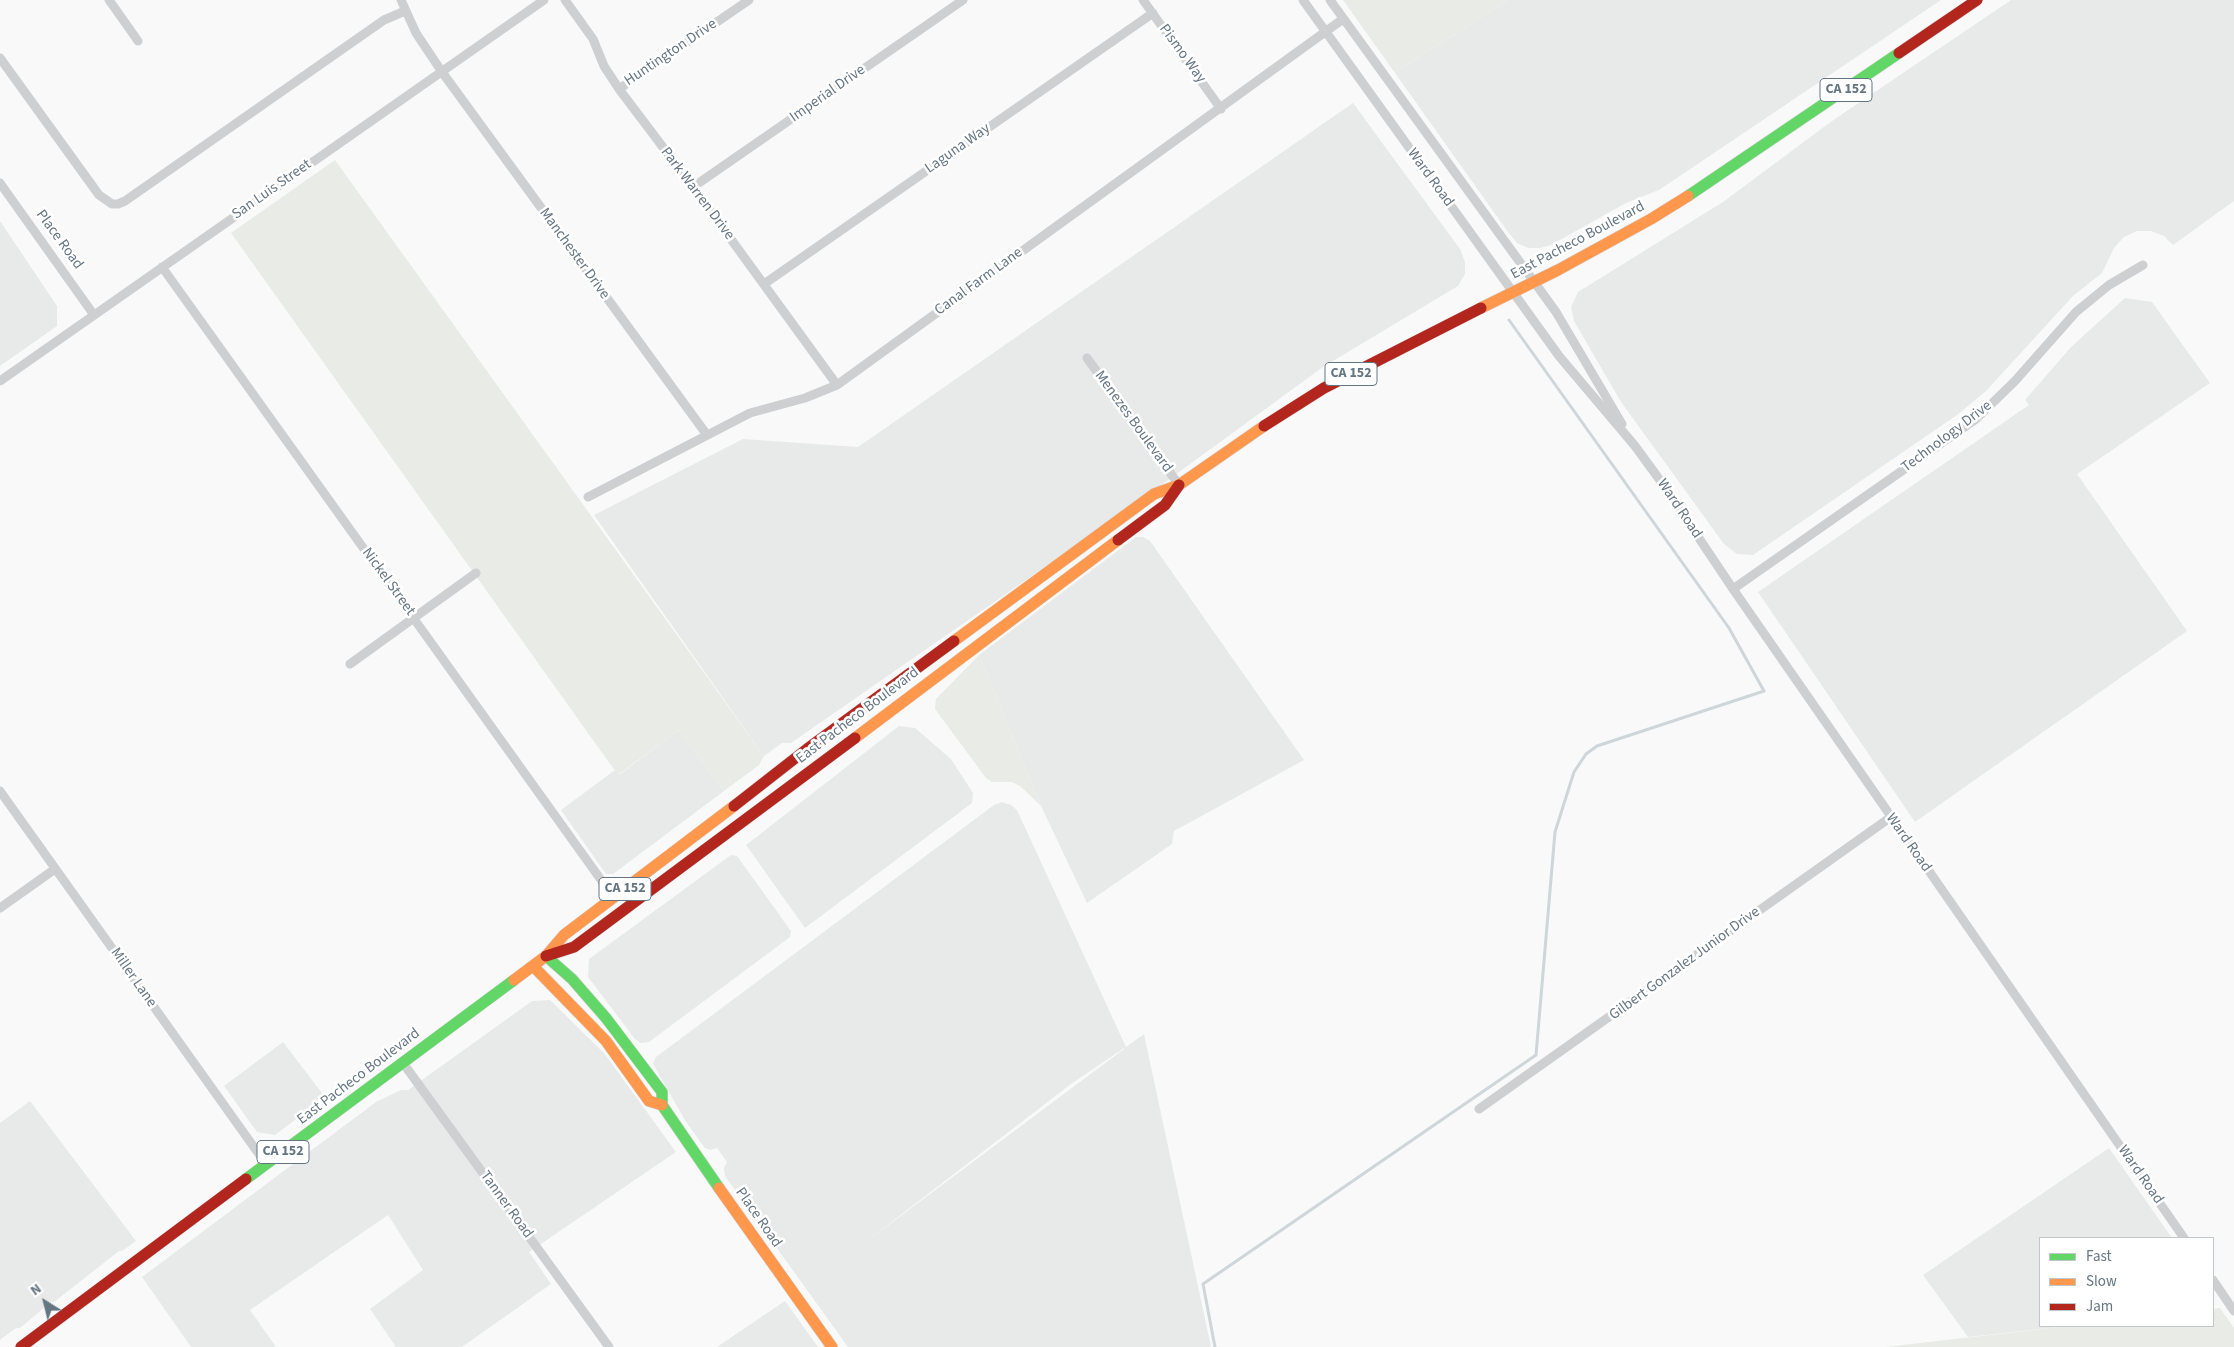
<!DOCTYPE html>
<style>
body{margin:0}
#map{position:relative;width:2234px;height:1347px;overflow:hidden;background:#f9f9f9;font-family:"Source Sans 3",sans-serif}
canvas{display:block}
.legend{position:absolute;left:2039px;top:1237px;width:175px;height:90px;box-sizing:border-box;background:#fff;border:1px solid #c1c8cd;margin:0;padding:6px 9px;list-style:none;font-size:15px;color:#657683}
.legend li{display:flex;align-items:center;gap:10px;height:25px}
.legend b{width:25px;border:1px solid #c1c8cd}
.north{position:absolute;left:20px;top:1277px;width:50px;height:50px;-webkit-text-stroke:4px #fff;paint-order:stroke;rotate:324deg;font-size:14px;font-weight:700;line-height:20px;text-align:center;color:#657683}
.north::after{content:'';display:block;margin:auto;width:18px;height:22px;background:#657683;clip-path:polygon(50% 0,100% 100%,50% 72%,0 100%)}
</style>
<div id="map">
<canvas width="2234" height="1347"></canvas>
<ul class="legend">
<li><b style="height:6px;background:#63d668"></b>Fast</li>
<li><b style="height:6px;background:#ff974d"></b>Slow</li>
<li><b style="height:6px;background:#b3261e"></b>Jam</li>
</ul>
<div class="north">N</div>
</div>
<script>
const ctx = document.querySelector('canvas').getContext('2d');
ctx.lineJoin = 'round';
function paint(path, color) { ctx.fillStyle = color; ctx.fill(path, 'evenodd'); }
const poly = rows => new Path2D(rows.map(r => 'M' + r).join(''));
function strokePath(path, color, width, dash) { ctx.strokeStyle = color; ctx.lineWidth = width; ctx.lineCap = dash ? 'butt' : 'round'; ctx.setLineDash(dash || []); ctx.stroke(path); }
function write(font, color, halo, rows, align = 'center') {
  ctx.font = font + ' "Source Sans 3",sans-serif'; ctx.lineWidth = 5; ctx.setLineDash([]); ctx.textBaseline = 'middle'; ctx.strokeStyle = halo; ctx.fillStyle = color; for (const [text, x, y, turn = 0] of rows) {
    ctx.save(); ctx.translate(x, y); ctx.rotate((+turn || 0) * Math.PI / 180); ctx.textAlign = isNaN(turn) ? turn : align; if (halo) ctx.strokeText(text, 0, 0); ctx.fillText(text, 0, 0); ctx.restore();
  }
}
paint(poly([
 [1508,0,1941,0,1659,190,1626,203,1551,245,1540,248,1528,248,1517,243,1508,232,1395,73],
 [2011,0,2234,0,2234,201,2173,245,2164,236,2151,231,2137,231,2124,237,2114,248,2102,273,2073,296,1986,391,1957,415,1753,555,1737,554,1724,544,1621,402,1574,321,1571,307,1578,292,1723,202,1832,121],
 [1353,103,1460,249,1465,262,1465,274,1458,286,1323,367,1127,510,791,743,782,743,764,756,594,515,743,439,858,447],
 [0,221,57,306,57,326,0,366],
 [2125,298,2152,302,2210,383,2077,474,2187,631,1915,822,1758,592,2029,405,2025,400,2071,347],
 [1136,537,1143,537,1150,541,1304,760,1174,831,1172,844,1087,903,1041,806,979,655],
 [899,726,915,728,951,759,973,793,972,803,805,928,746,845],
 [679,730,724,791,613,874,606,874,561,810,615,770,619,775],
 [1002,802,1011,805,1017,810,1126,1047,1144,1034,1211,1347,848,1347,725,1176,724,1168,727,1162,717,1148,711,1150,705,1148,686,1122,653,1064,656,1057,994,805],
 [1124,1048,1124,1049,863,1244,1071,1084],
 [731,855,737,856,791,931,790,937,649,1042,641,1043,635,1039,588,977,589,959],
 [550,1000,604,1053,676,1152,529,1252,551,1284,462,1347,396,1347,370,1309,423,1270,388,1215,250,1310,276,1347,191,1347,142,1277,376,1102,401,1090,408,1090,532,1001],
 [283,1042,325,1097,275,1135,257,1132,224,1086],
 [30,1101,136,1241,122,1251,119,1251,54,1302,51,1302,20,1328,16,1328,0,1340,0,1123],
 [2109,1148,2172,1238,2040,1238,2040,1326,2067,1326,1968,1337,1923,1275],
 [785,1301,818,1347,717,1347]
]), '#e8e9e9');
paint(poly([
 [1343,0,1508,0,1395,73],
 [335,160,764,756,759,765,724,791,679,730,618,775,231,233],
 [979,655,1041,806,1020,786,1012,782,992,782,986,778,935,709,936,699],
 [2220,1308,2234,1328,2234,1347,1886,1347,2067,1326,2213,1326,2213,1309]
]), '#e8ebe6');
strokePath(poly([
 [1215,1347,1203,1284,1536,1055,1555,832,1574,772,1586,754,1597,746,1764,691,1729,628,1509,320]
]), '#ced6d9', 3);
const fast = poly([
 [1688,196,1899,53],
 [546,956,572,979,606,1018,662,1092,662,1105,719,1188],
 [246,1179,514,980]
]);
const slow = poly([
 [1481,308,1558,270,1651,219,1688,196],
 [954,641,1154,494,1179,485,1264,426],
 [855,738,1118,540],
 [533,966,606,1041,649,1101,662,1105],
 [514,980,546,956,564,935,734,806],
 [719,1188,832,1347]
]);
const jam = poly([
 [1899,53,1977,0],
 [1264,426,1324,388,1481,308],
 [1118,540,1165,505,1179,485],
 [734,806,807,749,954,641],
 [546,956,574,947,855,738],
 [21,1347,246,1179]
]);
strokePath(fast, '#d5d6d7', 12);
strokePath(slow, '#d5d6d7', 12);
strokePath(jam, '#d5d6d7', 12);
strokePath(poly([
 [109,0,138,41],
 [401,0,416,33,442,72,707,435],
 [565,0,593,39,604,66,619,89,693,187,837,385],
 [1143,0,1221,109],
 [1303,0,1559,356,1635,446,1662,483,1733,589,2184,1238],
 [1330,0,1556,312,1622,424],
 [0,58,99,195,112,204,118,204,125,201,384,20,405,11],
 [619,89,749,0],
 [0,183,94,315],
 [693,187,963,0],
 [162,267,614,898],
 [764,284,1153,13],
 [1087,358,1179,485],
 [0,381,544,0],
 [588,497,750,413,805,398,837,385,1343,19],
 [1733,589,1976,419,2015,381,2076,312,2109,285,2143,265],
 [350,664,476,573],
 [0,791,266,1164],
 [0,908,55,869],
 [403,1063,609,1347],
 [1479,1109,1891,817],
 [2213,1280,2234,1311]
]), '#cecfd0', 9);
strokePath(fast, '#63d668', 11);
strokePath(slow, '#ff974d', 11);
strokePath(jam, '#b3261e', 11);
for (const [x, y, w] of [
 [1846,90,52],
 [1351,374,52],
 [625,889,52],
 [283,1152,52]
]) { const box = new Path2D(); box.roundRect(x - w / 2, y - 11.5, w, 23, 4); ctx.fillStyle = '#fff'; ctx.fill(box); strokePath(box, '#657683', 1); }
write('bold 14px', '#657683', null, [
 ["CA 152",1846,90],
 ["CA 152",1351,374],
 ["CA 152",625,889],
 ["CA 152",283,1152]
]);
write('15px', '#657683', '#fff', [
 ["Huntington Drive",671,53,-34],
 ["Pismo Way",1182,54,54],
 ["Imperial Drive",828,94,-35],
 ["Laguna Way",958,149,-35],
 ["Ward Road",1430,178,54],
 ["San Luis Street",272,190,-35],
 ["Park Warren Drive",697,194,53],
 ["Place Road",59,240,54],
 ["East Pacheco Boulevard",1578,241,-28],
 ["Manchester Drive",574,254,54],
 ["Canal Farm Lane",979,282,-36],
 ["Menezes Boulevard",1133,422,54],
 ["Technology Drive",1947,437,-37],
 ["Ward Road",1679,509,56],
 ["Nickel Street",388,582,54],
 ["East Pacheco Boulevard",858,716,-37],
 ["Ward Road",1908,843,55],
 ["Gilbert Gonzalez Junior Drive",1685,964,-36],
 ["Miller Lane",133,978,55],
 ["East Pacheco Boulevard",359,1077,-37],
 ["Ward Road",2140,1175,55],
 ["Tanner Road",506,1205,54],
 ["Place Road",758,1218,55]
]);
</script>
